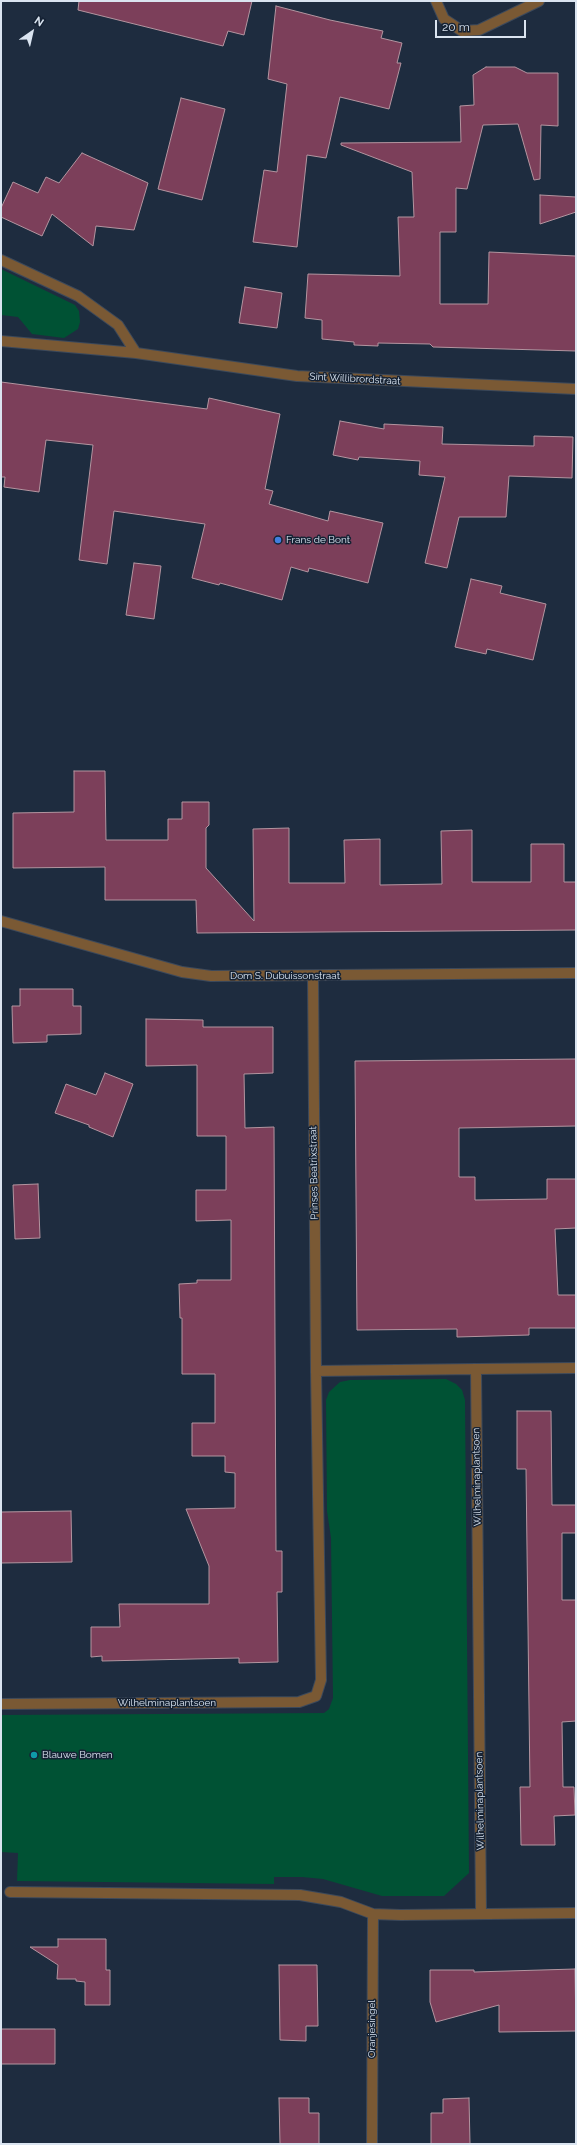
<!DOCTYPE html>
<style>
body{margin:0}
#map{position:relative;width:577px;height:2145px;overflow:hidden;background:#1e2c3f;font-family:Raleway,sans-serif}
canvas{display:block}
.frame{position:absolute;inset:0;border:2px solid #dae4f0;pointer-events:none}
.north{position:absolute;left:12px;top:12px;width:40px;height:40px;-webkit-text-stroke:3px #152234;paint-order:stroke;rotate:34deg;font-size:11px;font-weight:700;line-height:16px;text-align:center;color:#dae4f0}
.north::after{content:'';display:block;margin:auto;width:14px;height:18px;background:#dae4f0;clip-path:polygon(50% 0,100% 100%,50% 72%,0 100%)}
.scale{position:absolute;left:435px;top:20px;width:91px;height:18px;box-sizing:border-box;border:2px solid #dae4f0;border-top:0;padding-left:5px;font-size:12px;line-height:14px;white-space:nowrap;color:#dae4f0;-webkit-text-stroke:3px #152234;paint-order:stroke}
</style>
<div id="map">
<canvas width="577" height="2145"></canvas>
<div class="frame"></div>
<div class="north">N</div>
<div class="scale">20 m</div>
</div>
<script>
const ctx = document.querySelector('canvas').getContext('2d');
ctx.lineJoin = 'round';
function paint(path, color) { ctx.fillStyle = color; ctx.fill(path, 'evenodd'); }
const poly = rows => new Path2D(rows.map(r => 'M' + r).join(''));
function strokePath(path, color, width, dash) { ctx.strokeStyle = color; ctx.lineWidth = width; ctx.lineCap = dash ? 'butt' : 'round'; ctx.setLineDash(dash || []); ctx.stroke(path); }
function write(font, color, halo, rows, align = 'center') {
  ctx.font = font + ' Raleway,sans-serif'; ctx.lineWidth = 3; ctx.setLineDash([]); ctx.textBaseline = 'middle'; ctx.strokeStyle = halo; ctx.fillStyle = color; for (const [text, x, y, turn = 0] of rows) {
    ctx.save(); ctx.translate(x, y); ctx.rotate((+turn || 0) * Math.PI / 180); ctx.textAlign = isNaN(turn) ? turn : align; if (halo) ctx.strokeText(text, 0, 0); ctx.fillText(text, 0, 0); ctx.restore();
  }
}
paint(poly([
 [1,269,75,305,79,311,80,322,78,329,64,338,32,334,18,317,1,315],
 [446,1379,456,1384,462,1390,465,1400,469,1873,444,1896,382,1896,323,1879,302,1877,274,1877,274,1884,17,1881,18,1853,1,1852,1,1715,324,1713,329,1709,333,1698,331,1538,327,1511,326,1400,329,1392,340,1382,350,1380]
]), '#005234');
const building = poly([
 [79,1,252,1,244,35,228,31,223,46,78,10,79,1],
 [276,6,330,20,383,31,381,38,402,43,397,63,401,63,389,109,340,97,326,158,307,155,297,247,253,242,264,170,277,172,287,84,268,79,276,6],
 [486,67,515,67,527,73,558,73,558,126,541,125,540,179,534,180,518,124,483,125,467,189,456,188,456,232,440,232,440,304,488,304,489,252,576,256,576,351,433,347,430,344,378,343,378,346,354,345,354,342,322,339,322,320,305,318,308,274,400,276,398,217,414,217,412,172,341,145,341,143,461,142,460,106,474,105,473,75,486,67],
 [181,98,225,109,202,200,158,189,181,98],
 [82,153,148,183,134,230,96,226,93,246,52,214,42,236,1,217,1,208,13,182,38,193,46,177,59,183,82,153],
 [540,195,576,197,576,212,540,224,540,195],
 [245,287,282,293,277,328,239,323,245,287],
 [1,382,207,409,209,398,280,414,265,489,273,491,269,504,328,521,330,511,383,523,368,583,309,568,308,572,291,567,282,600,220,583,219,585,192,578,205,524,114,511,107,564,79,560,93,445,46,440,39,492,4,487,5,477,1,477,1,382],
 [340,421,384,429,384,424,443,427,442,444,534,446,534,436,573,437,572,478,509,476,506,517,459,517,447,568,425,563,445,477,419,475,420,461,359,457,358,460,333,455,340,421],
 [134,563,161,566,154,619,126,615,134,563],
 [471,579,502,586,500,593,546,604,533,660,487,649,486,654,455,647,471,579],
 [74,771,105,771,106,840,168,840,168,819,182,819,182,802,209,802,209,825,206,828,206,868,254,921,253,829,289,828,289,883,345,883,344,840,380,839,380,885,442,884,441,831,472,830,472,882,531,882,531,844,564,844,564,882,576,882,576,930,197,933,196,900,105,900,105,867,13,868,13,813,74,812,74,771],
 [20,989,73,989,73,1006,81,1006,81,1034,47,1035,47,1042,13,1043,12,1006,20,1006,20,989],
 [146,1019,203,1020,203,1027,273,1027,273,1073,244,1074,245,1128,274,1127,276,1551,282,1551,282,1592,277,1592,278,1662,239,1663,239,1658,102,1661,102,1656,91,1657,91,1627,120,1627,119,1604,209,1604,209,1566,186,1509,235,1508,235,1473,225,1472,225,1456,192,1456,192,1423,215,1423,215,1374,182,1374,182,1318,180,1318,179,1284,197,1283,197,1280,231,1280,231,1220,196,1221,196,1190,226,1190,226,1136,197,1136,197,1065,146,1066,146,1019],
 [576,1059,576,1126,459,1128,459,1177,475,1177,475,1200,547,1199,547,1179,576,1179,576,1228,555,1229,558,1295,576,1295,576,1328,529,1328,529,1335,457,1337,457,1329,357,1330,355,1061,576,1059],
 [105,1073,133,1084,113,1137,89,1127,89,1125,55,1113,66,1084,96,1095,105,1073],
 [38,1184,40,1238,15,1239,13,1185,38,1184],
 [517,1411,551,1411,552,1505,576,1505,576,1533,562,1533,562,1600,576,1600,576,1721,562,1722,563,1787,574,1787,575,1815,554,1816,555,1845,521,1845,520,1787,530,1787,526,1469,517,1469,517,1411],
 [71,1511,72,1562,1,1563,1,1512,71,1511],
 [58,1939,106,1939,106,1970,110,1970,110,2005,85,2005,85,1982,76,1981,76,1979,57,1979,58,1965,30,1947,58,1947,58,1939],
 [279,1965,317,1965,318,2026,306,2026,306,2041,280,2040,279,1965],
 [575,1969,576,2031,499,2032,499,2005,436,2022,430,2002,430,1970,474,1970,474,1972,575,1969],
 [1,2029,55,2029,55,2064,1,2064,1,2029],
 [279,2098,309,2098,309,2113,319,2113,319,2144,280,2144,279,2098],
 [469,2098,470,2144,431,2144,431,2113,443,2113,443,2099,469,2098]
]);
paint(building, '#7c3f5a');
strokePath(building, '#b395a0', 1);
const minor = poly([
 [436,1,444,19,462,31,479,30,539,1],
 [1,260,78,296,118,325,136,353],
 [1,341,136,353,297,376,576,389],
 [1,921,182,972,211,976,576,973],
 [313,976,316,1371],
 [476,1369,576,1368],
 [1,1704,299,1702,316,1696,321,1680,316,1371,476,1369,481,1914],
 [10,1892,300,1895,341,1902,373,1914,401,1915,576,1913],
 [372,2144,373,1914]
]);
strokePath(minor, '#3c495b', 12);
strokePath(minor, '#7a5934', 10);
for (const [x, y, r, color] of [
 [278,540,4,"#3f7fe0"],
 [34,1755,4,"#0f9aa8"]
]) { const dot = new Path2D(); dot.arc(x, y, r, 0, 2 * Math.PI); ctx.fillStyle = color; ctx.fill(dot); strokePath(dot, '#152234', 1.5); }
write('10px', '#dae4f0', '#152234', [
 ["Sint Willibrordstraat",355,379,3],
 ["Dom S. Dubuissonstraat",285,976],
 ["Prinses Beatrixstraat",314,1173,-91],
 ["Wilhelminaplantsoen",477,1477,-91],
 ["Wilhelminaplantsoen",167,1703],
 ["Wilhelminaplantsoen",480,1801,-91],
 ["Oranjesingel",372,2029,-90]
]);
write('10px', '#dae4f0', '#152234', [
 ["Frans de Bont",286,540],
 ["Blauwe Bomen",42,1755]
], 'left');
</script>
